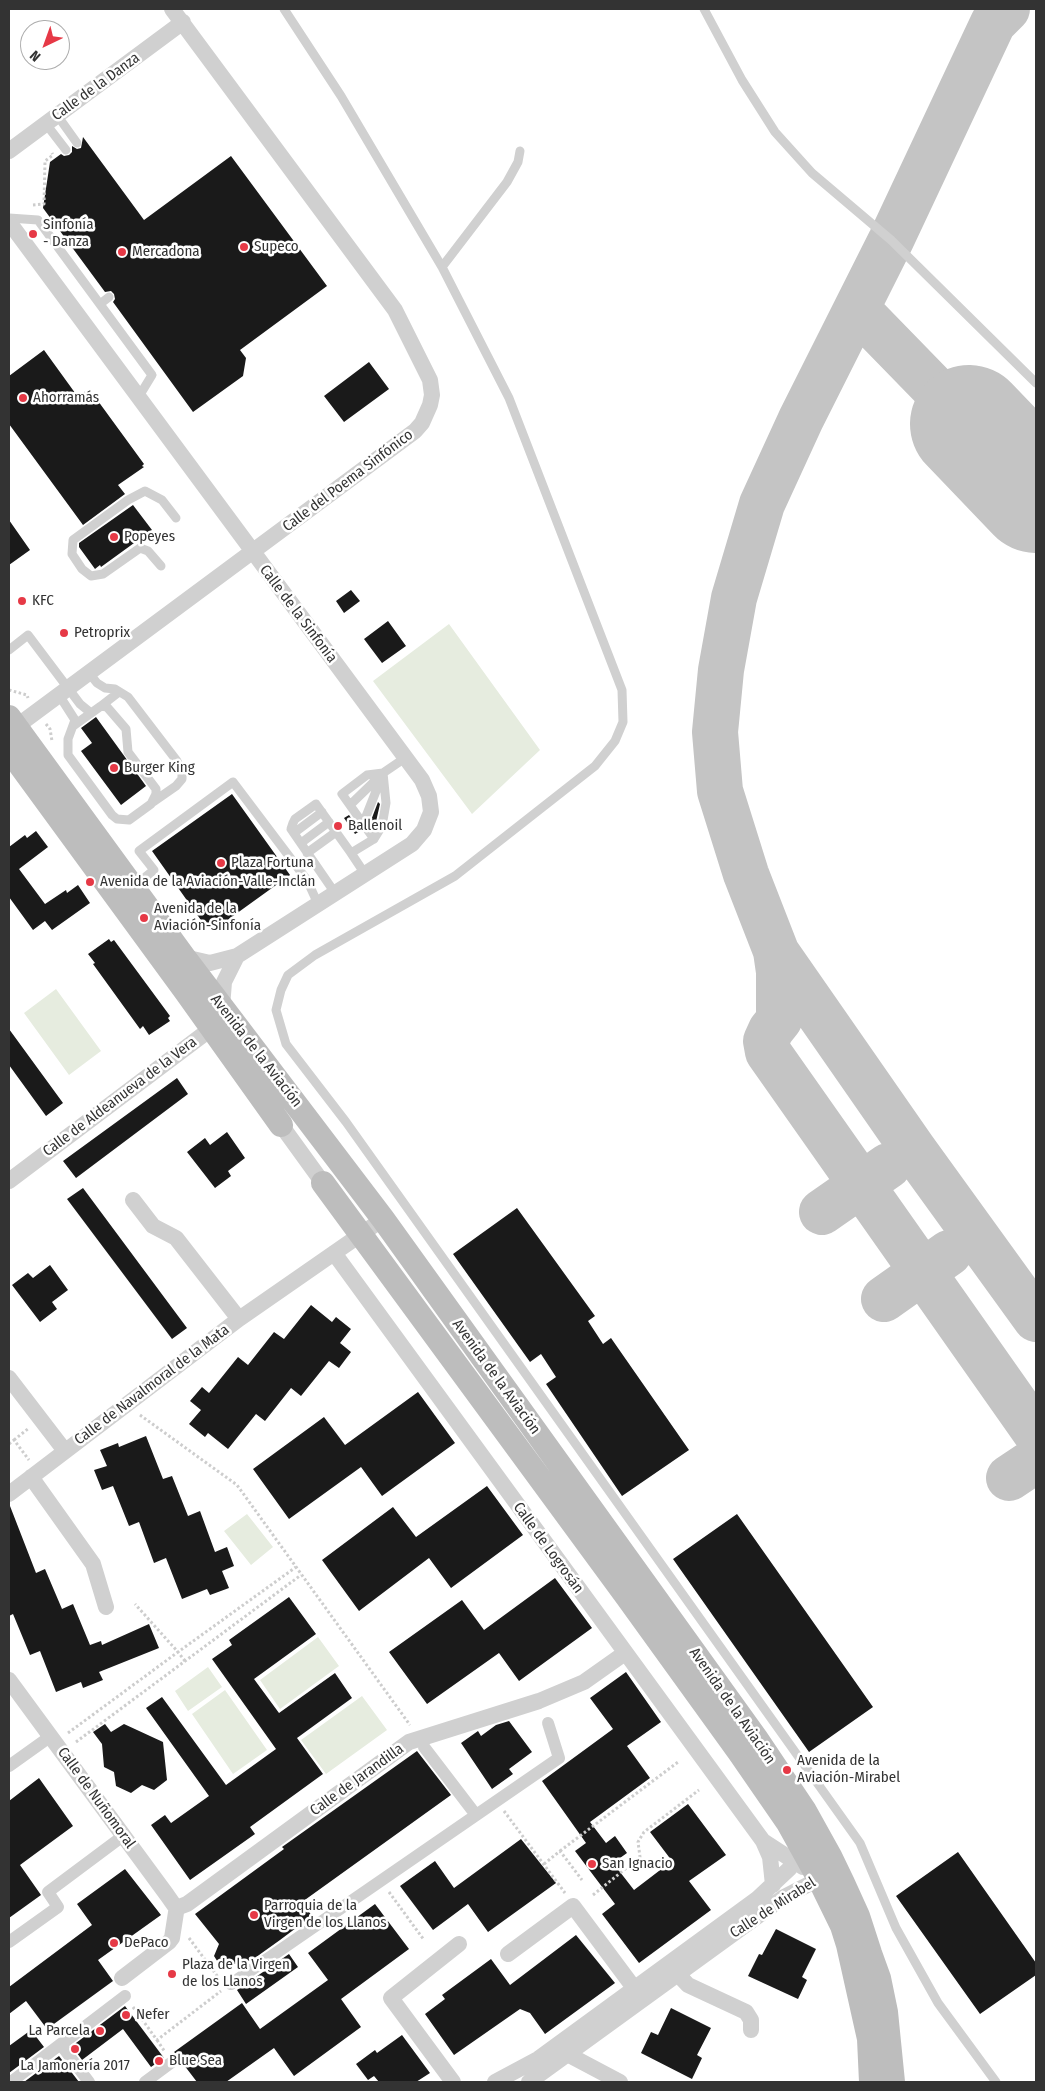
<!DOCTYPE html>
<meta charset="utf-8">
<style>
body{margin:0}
#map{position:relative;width:1045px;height:2091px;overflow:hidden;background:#fff;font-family:"Fira Sans Condensed",sans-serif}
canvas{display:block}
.frame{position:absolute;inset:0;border:10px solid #333;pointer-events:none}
.north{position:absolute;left:20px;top:20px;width:50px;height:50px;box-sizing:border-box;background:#fff;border:1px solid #adadad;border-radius:50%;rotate:222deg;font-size:14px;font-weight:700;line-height:20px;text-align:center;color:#333}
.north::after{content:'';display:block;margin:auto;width:18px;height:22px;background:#e63946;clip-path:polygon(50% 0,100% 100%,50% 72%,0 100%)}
</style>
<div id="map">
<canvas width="1045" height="2091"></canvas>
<div class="frame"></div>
<div class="north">N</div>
</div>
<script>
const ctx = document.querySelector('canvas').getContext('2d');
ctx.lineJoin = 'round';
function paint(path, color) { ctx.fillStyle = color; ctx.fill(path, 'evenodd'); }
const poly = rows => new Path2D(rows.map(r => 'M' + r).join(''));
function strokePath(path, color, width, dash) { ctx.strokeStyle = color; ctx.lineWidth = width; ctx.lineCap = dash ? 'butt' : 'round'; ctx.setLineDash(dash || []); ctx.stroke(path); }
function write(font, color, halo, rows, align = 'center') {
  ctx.font = font + ' "Fira Sans Condensed",sans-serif'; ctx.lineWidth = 5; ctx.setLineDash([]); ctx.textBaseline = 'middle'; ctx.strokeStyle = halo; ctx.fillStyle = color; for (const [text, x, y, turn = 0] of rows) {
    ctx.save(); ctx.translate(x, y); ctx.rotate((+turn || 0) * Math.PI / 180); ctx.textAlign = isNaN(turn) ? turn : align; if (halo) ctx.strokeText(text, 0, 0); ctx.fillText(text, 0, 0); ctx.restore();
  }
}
paint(poly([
 [449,624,540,750,472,814,373,681],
 [56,989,101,1051,69,1075,24,1013],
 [247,1514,273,1547,251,1565,224,1531],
 [318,1637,339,1666,280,1709,260,1680],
 [208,1667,222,1687,188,1711,175,1691],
 [225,1690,267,1750,233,1774,192,1714],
 [362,1696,387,1730,326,1774,301,1740]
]), '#e6ecdf');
strokePath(poly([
 [1007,9,993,23,891,240,801,419,762,504,734,598,721,670,715,732,720,791,746,874,776,951,779,972,779,1020,771,1030,766,1041,768,1052,1036,1433],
 [857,309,969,424],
 [776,952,913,1149,1036,1319],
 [822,1212,888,1166],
 [884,1299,949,1253],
 [1009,1478,1036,1460]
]), '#c4c4c4', 46);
strokePath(poly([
 [969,424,1036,494]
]), '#c4c4c4', 118);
paint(poly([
 [83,137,144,220,231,156,327,286,240,350,246,358,243,376,193,412,113,302,115,299,114,294,111,291,105,292,43,208,50,162,61,154,64,156,69,155,72,152,72,146,77,149,81,148],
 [44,350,78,397,87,390,90,390,144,464,142,466,144,467,118,485,125,494,83,525,9,424,9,376],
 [369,362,389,389,344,422,324,396],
 [133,505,152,530,101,567,100,565,95,569,79,547,79,543],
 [9,520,30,550,9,565],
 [351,590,360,601,344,613,336,601],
 [388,621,406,646,382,663,364,639],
 [96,717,146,786,121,805,81,751,92,743,81,728],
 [232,794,290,875,222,924,203,923,152,851],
 [378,802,380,804,375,826,373,822,370,823],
 [349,815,360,831,355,834,344,818],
 [36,831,48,847,19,869,45,904,66,890,67,893,78,885,90,903,52,930,45,921,33,930,9,897,9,847,25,835,27,838],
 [109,939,111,942,114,940,170,1016,168,1018,170,1021,149,1035,143,1026,140,1029,93,964,95,963,88,954],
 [9,1029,63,1103,46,1116,9,1065],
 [177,1078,188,1094,76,1178,63,1161],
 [227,1132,245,1158,228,1171,231,1176,215,1188,187,1152,205,1138,210,1145],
 [83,1188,187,1328,172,1339,67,1199],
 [517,1208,595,1316,588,1321,603,1344,611,1338,689,1450,622,1496,546,1384,556,1377,541,1354,530,1362,453,1254],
 [50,1265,68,1290,52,1302,57,1309,40,1322,12,1285,28,1273,33,1278],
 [311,1305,332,1322,336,1317,351,1329,340,1343,351,1352,339,1368,329,1361,301,1396,291,1388,265,1421,256,1414,228,1449,208,1433,205,1437,189,1424,201,1410,190,1401,202,1387,209,1393,238,1357,248,1365,274,1332,284,1339],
 [418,1392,455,1443,382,1496,361,1467,289,1519,253,1469,324,1417,345,1445],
 [146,1436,163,1479,172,1476,188,1516,200,1511,215,1552,227,1547,234,1566,222,1571,229,1588,210,1595,207,1589,182,1599,166,1558,154,1563,139,1522,129,1526,113,1486,102,1490,94,1470,107,1466,100,1450,118,1443,119,1447],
 [487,1486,523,1535,451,1588,429,1558,359,1611,322,1560,393,1507,416,1537],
 [10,1506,36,1573,45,1569,62,1609,73,1604,90,1645,101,1641,102,1645,149,1624,159,1648,99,1672,103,1680,83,1688,81,1682,56,1692,40,1651,30,1655,13,1614,9,1616],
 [737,1514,873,1707,809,1752,673,1559],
 [555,1578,592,1628,519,1681,499,1653,427,1704,389,1652,462,1600,484,1630],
 [289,1597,316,1634,254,1679,279,1713,335,1673,352,1698,297,1738,323,1774,250,1827,255,1834,190,1880,151,1825,165,1815,171,1823,209,1796,146,1708,162,1697,226,1785,276,1749,212,1659,232,1645,229,1640],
 [626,1672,661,1722,627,1746,650,1778,590,1822,606,1843,615,1836,627,1853,613,1863,634,1890,672,1861,650,1832,688,1804,726,1855,689,1881,711,1910,639,1963,602,1914,615,1904,575,1851,586,1843,542,1781,613,1729,590,1698],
 [509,1721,532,1752,509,1769,513,1774,492,1789,461,1743,478,1731,481,1736,496,1725],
 [105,1724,111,1732,124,1724,163,1742,167,1780,154,1790,142,1785,131,1793,116,1786,114,1772,104,1767,102,1744,93,1732],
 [417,1751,451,1795,302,1902,312,1916,280,1940,252,1960,221,1967,214,1956,219,1944,195,1914,284,1849,282,1847],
 [39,1778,73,1826,20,1865,41,1895,9,1918,9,1801],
 [521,1839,556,1883,488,1932,468,1904,433,1930,400,1886,435,1861,454,1888],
 [958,1852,1036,1963,1036,1975,980,2014,896,1896],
 [125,1869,161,1915,98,1960,113,1981,47,2029,26,2001,9,2014,9,1987,92,1925,77,1904],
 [375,1904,409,1949,341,1999,361,2027,294,2076,274,2048,226,2082,197,2082,174,2052,242,2003,260,2029,328,1980,308,1953],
 [776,1929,816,1949,802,1977,807,1980,798,1999,748,1976,759,1954,762,1955],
 [576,1935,615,1983,545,2034,530,2013,520,2009,454,2055,425,2014,445,1999,442,1995,491,1959,510,1985],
 [289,1954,298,1967,246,2004,237,1990],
 [125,2006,164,2058,151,2067,123,2029,82,2060,72,2046],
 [671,2008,711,2028,697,2055,702,2058,692,2079,641,2053,651,2032,658,2035],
 [31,2030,44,2047,9,2073,9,2046],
 [402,2035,430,2073,416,2082,379,2082,374,2076,368,2080,356,2064,375,2050,377,2053],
 [59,2056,79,2082,24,2082]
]), '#1a1a1a');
strokePath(poly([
 [33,205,44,204,45,161,53,155,52,153],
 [9,690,27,695,28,698],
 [46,724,50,729,52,741],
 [140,1415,237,1485,410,1725],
 [14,1440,29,1428],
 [9,1444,14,1440,29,1460],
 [185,1661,178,1652,296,1567],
 [68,1733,178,1652,135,1604],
 [76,1742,301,1575],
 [504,1811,565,1893],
 [560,1851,678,1762],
 [544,1864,560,1851,582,1880],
 [389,1892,424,1940],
 [593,1895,640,1857,638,1842,644,1832,699,1790],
 [189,1938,218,1977],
 [133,2007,157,2040,221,1991],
 [157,2040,165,2052]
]), '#cdcdcd', 3, [2.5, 2.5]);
strokePath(poly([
 [284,9,341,96,442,267,509,398,622,690,623,722,615,741,595,766,455,876,315,955,288,975,281,990,276,1010,286,1044,346,1122,860,1843,896,1928,938,2003,996,2082],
 [704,9,742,80,775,132,812,173,891,240,1036,383],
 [57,115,77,143],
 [46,124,66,150],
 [9,218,38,220,152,375,138,398],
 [442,267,507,182,518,162,520,151],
 [100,304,109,297],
 [161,566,148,551,140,548,103,574,91,576,82,569,72,554,73,540,128,500,145,491,162,500,176,518],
 [9,650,28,635,80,704,91,713],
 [89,673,97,683,105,688,115,689,128,697,177,761,182,772,182,779,176,786,153,802],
 [59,695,75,720,68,739,68,755,112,815,117,819,129,820,151,804,156,794,156,789,128,752,126,729,107,707,101,706,73,726],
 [101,706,119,692],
 [350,805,381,775],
 [363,824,382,776],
 [294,833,322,812],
 [374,839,342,794,367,775,383,773],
 [301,843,329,822],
 [307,853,336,832],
 [365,874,351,853,374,839,382,826,386,803,383,773,405,758],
 [133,887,154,870,139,851,233,782,307,880,318,904],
 [335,893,291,829,293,823,295,819,316,804,351,853]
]), '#d0d0d0', 9);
strokePath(poly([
 [424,1747,476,1815],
 [9,1766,51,1736],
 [9,1942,58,1907,48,1892,123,1836],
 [231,1984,559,1758,548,1723],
 [66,2041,125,1996],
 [61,2045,89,2082],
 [11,2082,62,2043],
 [145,2082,172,2062]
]), '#d0d0d0', 12);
strokePath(poly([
 [9,151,183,22],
 [9,222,422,780,429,796,431,812,424,830,412,844,237,956,210,963,184,957],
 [9,732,415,431,422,423,430,405,432,395,430,380,395,310,172,9],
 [281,1125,323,1183],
 [9,1181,212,1028,222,1007,224,982,237,956],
 [133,1200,153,1226,176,1238,239,1319],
 [334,1253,763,1841,770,1857,773,1885],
 [9,1378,65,1451],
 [31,1477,93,1564,106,1607],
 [9,1494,239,1319,383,1219],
 [9,1680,167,1895,174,1905,179,1907,187,1904,409,1742,539,1701,584,1682,625,1653],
 [763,1841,803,1867],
 [508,1954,573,1906,640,1996],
 [671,1967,688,1985,746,2012,751,2020,751,2030],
 [122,1978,169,1942,172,1938,177,1906],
 [569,2055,620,2082],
 [453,2082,391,1998,459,1944],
 [495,2082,538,2059,757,1899,789,1869,795,1860,805,1854,814,1852],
 [529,2082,784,1897,819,1879,825,1870]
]), '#d0d0d0', 16);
strokePath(poly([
 [9,717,184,957,383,1219,756,1738,805,1811,830,1856,843,1883,858,1916,870,1953,879,1978,886,2012,893,2082],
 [9,750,186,992,281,1125],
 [323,1183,627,1597,739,1752,788,1823,819,1879,842,1926,848,1945,869,2039,871,2082]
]), '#bdbdbd', 24);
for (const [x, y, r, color] of [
 [33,234,5,"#e63946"],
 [244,247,5,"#e63946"],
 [122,252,5,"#e63946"],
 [23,398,5,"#e63946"],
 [114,537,5,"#e63946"],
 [22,601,5,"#e63946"],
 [64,633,5,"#e63946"],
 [114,768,5,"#e63946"],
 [338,826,5,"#e63946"],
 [221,863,5,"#e63946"],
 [90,882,5,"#e63946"],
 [144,918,5,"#e63946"],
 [787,1770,5,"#e63946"],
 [592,1864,5,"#e63946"],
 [254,1915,5,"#e63946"],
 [114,1943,5,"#e63946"],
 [172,1974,5,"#e63946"],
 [126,2015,5,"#e63946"],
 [100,2031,5,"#e63946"],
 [75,2049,5,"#e63946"],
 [159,2061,5,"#e63946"]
]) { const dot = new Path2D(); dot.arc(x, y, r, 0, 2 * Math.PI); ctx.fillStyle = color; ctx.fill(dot); strokePath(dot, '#fff', 2); }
write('15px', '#333', '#fff', [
 ["Calle de la Danza",96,87,-36],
 ["Calle del Poema Sinfónico",348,481,-37],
 ["Calle de la Sinfonía",298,614,53],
 ["Avenida de la Aviación",256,1051,52],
 ["Calle de Aldeanueva de la Vera",120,1097,-37],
 ["Avenida de la Aviación",496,1377,54],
 ["Calle de Navalmoral de la Mata",152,1385,-37],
 ["Calle de Logrosán",548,1548,54],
 ["Avenida de la Aviación",732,1706,55],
 ["Calle de Jarandilla",357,1780,-36],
 ["Calle de Nuñomoral",96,1798,54],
 ["Calle de Mirabel",773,1908,-33]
]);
write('15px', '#333', '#fff', [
 ["Sinfonía",43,225],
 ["- Danza",43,242],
 ["Supeco",254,247],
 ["Mercadona",132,252],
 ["Ahorramás",33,398],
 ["Popeyes",124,537],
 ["KFC",32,601],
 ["Petroprix",74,633],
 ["Burger King",124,768],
 ["Ballenoil",348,826],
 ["Plaza Fortuna",231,863],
 ["Avenida de la Aviación-Valle-Inclán",100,882],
 ["Avenida de la",154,909],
 ["Aviación-Sinfonía",154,926],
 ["Avenida de la",797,1761],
 ["Aviación-Mirabel",797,1778],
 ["San Ignacio",602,1864],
 ["Parroquia de la",264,1906],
 ["Virgen de los Llanos",264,1923],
 ["DePaco",124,1943],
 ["Plaza de la Virgen",182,1965],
 ["de los Llanos",182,1982],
 ["Nefer",136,2015],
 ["La Parcela",90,2031,"right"],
 ["Blue Sea",169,2061],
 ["La Jamonería 2017",75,2066,"center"]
], 'left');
</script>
